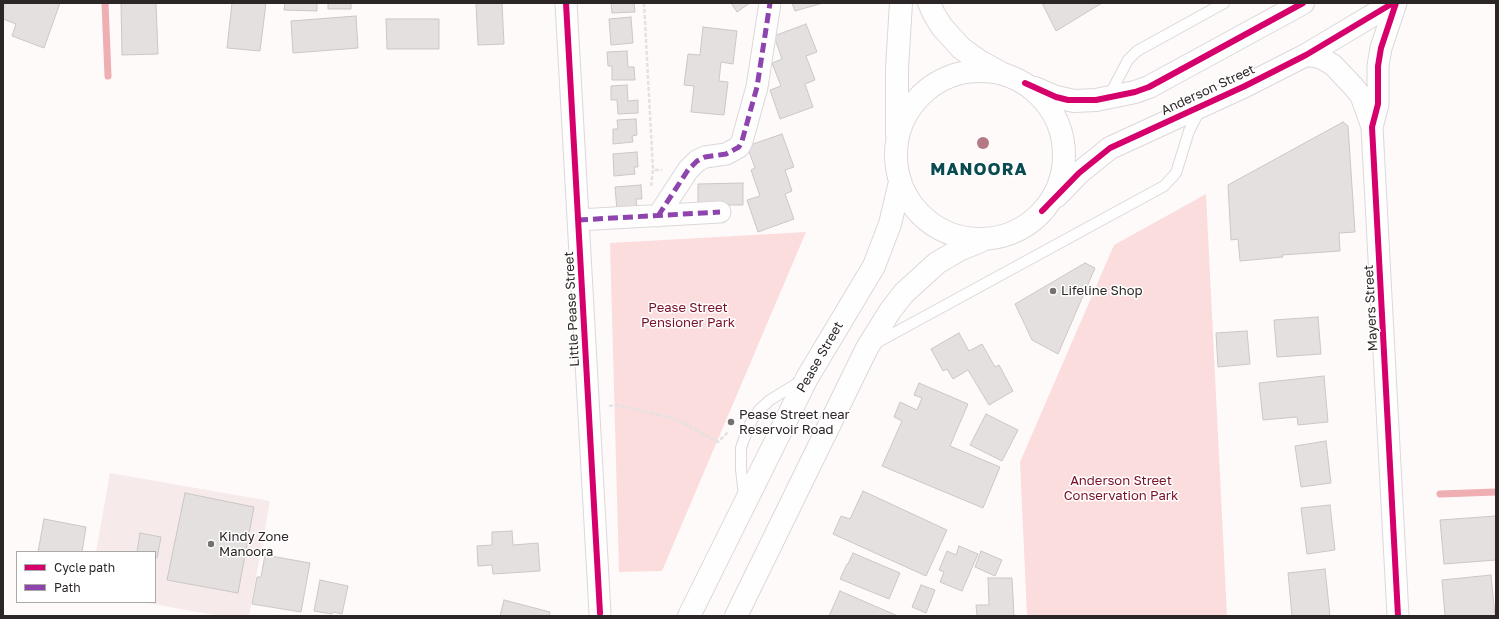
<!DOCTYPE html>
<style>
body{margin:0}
#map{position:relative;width:1499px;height:619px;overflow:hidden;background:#fefafa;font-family:"Golos Text",sans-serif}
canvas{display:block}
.frame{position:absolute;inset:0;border:4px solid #2c2626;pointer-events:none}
.legend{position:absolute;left:16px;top:551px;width:140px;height:52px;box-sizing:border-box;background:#fff;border:1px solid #aba8a8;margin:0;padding:5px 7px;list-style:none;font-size:12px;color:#2c2626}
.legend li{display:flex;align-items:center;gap:8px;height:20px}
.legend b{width:20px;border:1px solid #aba8a8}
</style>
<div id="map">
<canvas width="1499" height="619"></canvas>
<div class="frame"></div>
<ul class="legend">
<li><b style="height:5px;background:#d6006c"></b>Cycle path</li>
<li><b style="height:5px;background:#8e44ad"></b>Path</li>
</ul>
</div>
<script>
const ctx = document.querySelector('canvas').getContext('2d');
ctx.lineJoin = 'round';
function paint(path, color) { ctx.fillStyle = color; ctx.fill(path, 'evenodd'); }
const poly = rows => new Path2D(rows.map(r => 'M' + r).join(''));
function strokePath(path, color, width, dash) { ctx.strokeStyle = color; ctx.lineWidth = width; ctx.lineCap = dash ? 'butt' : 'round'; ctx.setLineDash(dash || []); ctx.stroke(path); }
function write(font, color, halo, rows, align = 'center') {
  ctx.font = font + ' "Golos Text",sans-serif'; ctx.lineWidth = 3; ctx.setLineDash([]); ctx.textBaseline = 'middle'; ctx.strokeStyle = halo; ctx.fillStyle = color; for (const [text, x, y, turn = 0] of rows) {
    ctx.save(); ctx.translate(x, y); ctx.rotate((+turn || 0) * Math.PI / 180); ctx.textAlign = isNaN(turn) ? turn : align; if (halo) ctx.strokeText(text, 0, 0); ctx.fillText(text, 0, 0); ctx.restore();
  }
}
paint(poly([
 [110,473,270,501,249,616,220,616,142,602,155,602,155,552,96,552]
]), '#f7eaea');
paint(poly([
 [1206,194,1227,616,1027,616,1020,462,1114,245],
 [806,232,662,571,619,572,610,243]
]), '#fcddde');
strokePath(poly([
 [105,3,108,76],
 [1440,494,1496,492]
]), '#eeaeb2', 7);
const building = poly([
 [4,3,60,3,44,48,12,36,16,24,3,19,4,3],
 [121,3,156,3,158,54,122,55,121,3],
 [232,3,266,3,260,51,227,48,232,3],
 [285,3,317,3,317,11,284,10,285,3],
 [328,3,351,3,351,9,328,9,328,3],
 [476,3,502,3,504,44,478,45,476,3],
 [611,3,634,3,635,12,612,13,611,3],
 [731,3,750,3,737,12,731,3],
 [792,3,823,3,795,11,792,3],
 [1042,3,1102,3,1056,31,1042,3],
 [356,16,358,48,293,53,291,21,356,16],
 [631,17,633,43,611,45,609,19,631,17],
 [386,19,439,19,439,49,387,49,386,19],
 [806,24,817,52,806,56,815,80,805,84,813,107,780,119,770,90,781,86,772,63,782,59,774,36,806,24],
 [703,27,737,31,733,64,721,62,719,81,728,82,724,115,691,112,694,86,684,85,688,54,700,55,703,27],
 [627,51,628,67,634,67,635,80,612,80,612,66,608,66,607,52,627,51],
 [627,85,628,101,638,100,638,113,618,114,617,100,611,100,611,86,627,85],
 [636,119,637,135,632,136,633,142,613,144,613,129,618,129,617,120,636,119],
 [1343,122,1348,126,1355,232,1339,233,1340,251,1282,255,1283,257,1240,261,1238,239,1231,240,1228,185,1343,122],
 [782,134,794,167,785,170,792,191,785,194,794,219,758,232,747,200,760,196,751,170,755,168,747,146,782,134],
 [637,152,638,167,634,167,635,174,614,176,613,154,637,152],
 [743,183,743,205,698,205,698,184,743,183],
 [641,185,642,199,636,199,637,208,617,210,615,187,641,185],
 [1085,263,1095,268,1058,354,1032,340,1015,304,1085,263],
 [1318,317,1321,354,1277,357,1274,320,1318,317],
 [1247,331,1250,364,1218,367,1216,333,1247,331],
 [959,333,969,351,982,344,995,367,999,365,1013,391,989,405,968,370,953,379,947,369,943,371,931,349,959,333],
 [1324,376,1328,422,1298,425,1297,417,1263,420,1259,383,1324,376],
 [919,383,968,404,950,446,1000,467,983,508,882,466,902,421,894,417,900,402,917,410,922,398,914,395,919,383],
 [986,414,1018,430,1002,461,970,445,986,414],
 [1326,441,1331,483,1301,487,1295,446,1326,441],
 [863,491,947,530,926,576,833,534,841,516,850,519,863,491],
 [185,493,254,507,238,593,167,580,185,493],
 [1330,505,1335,550,1307,554,1301,508,1330,505],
 [1496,516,1496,560,1444,564,1440,520,1496,516],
 [44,519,86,527,82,552,38,552,44,519],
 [512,531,513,545,538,543,540,571,493,574,492,565,478,566,477,546,492,545,492,532,512,531],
 [140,533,161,537,157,558,155,557,155,552,137,552,140,533],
 [959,546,978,554,962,591,940,582,944,572,939,570,947,551,956,555,959,546],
 [981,551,1002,560,995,576,975,567,981,551],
 [853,553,900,573,889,599,840,579,847,564,848,564,853,553],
 [265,555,310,563,301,612,252,604,257,577,261,577,265,555],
 [1325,569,1330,616,1292,616,1288,573,1325,569],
 [1491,575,1495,616,1445,616,1442,580,1491,575],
 [988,578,1012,578,1014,616,977,616,976,605,989,605,988,578],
 [320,580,348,586,342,614,333,612,332,614,314,611,320,580],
 [921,585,935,590,926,613,912,607,921,585],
 [840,591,898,616,829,616,840,591],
 [504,600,550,612,549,616,500,616,504,600]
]);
paint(building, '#e5e0e0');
strokePath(building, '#cbc7c7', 1);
const lane = poly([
 [1109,96,1128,60,1137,51,1224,3],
 [876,343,1164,186,1176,173,1189,131,1200,110],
 [744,496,741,469,741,448,744,439,751,422,759,410,770,400,801,381]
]);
const street = poly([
 [566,3,600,613],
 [1396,3,1381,48,1378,66,1378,104,1372,127,1398,616],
 [1306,55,1321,58,1333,65,1353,86,1361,96,1372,127],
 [658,216,688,170,697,161,705,157,726,154,739,147,742,141,757,87,770,3],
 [578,220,720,212]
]);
const secondary = poly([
 [929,3,934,14,942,27,961,48,979,61,1001,73],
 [897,134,897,68,901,3]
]);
const primary = poly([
 '896 155a84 84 0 1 1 168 0a84 84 0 1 1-168 0Z',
 [1035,88,1056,97,1074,101,1096,100,1135,92,1149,87,1303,3],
 [1057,196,1079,173,1110,148,1245,86,1306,55,1393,3],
 [689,616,807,378,874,266,890,224,900,182],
 [736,616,867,348,890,311,904,293,937,263,959,250,983,240]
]);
strokePath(lane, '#ddd7d8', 12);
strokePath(street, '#ddd7d8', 23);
strokePath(secondary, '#ddd7d8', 24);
strokePath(primary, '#ddd7d8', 24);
strokePath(poly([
 [644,3,653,170],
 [651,186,653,170,662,170],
 [609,406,617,405,676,419,718,442,729,431]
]), '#e3e1e1', 2.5, [4, 2]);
strokePath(lane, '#fffefe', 10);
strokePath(street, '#fffefe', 21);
strokePath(secondary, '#fffefe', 22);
strokePath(primary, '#fffefe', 22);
strokePath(poly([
 [658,216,688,170,697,161,705,157,726,154,739,147,742,141,757,87,770,3],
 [578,220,720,212]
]), '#8e44ad', 5, [10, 5]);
strokePath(poly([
 [566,3,600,613],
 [1396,3,1381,48,1378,66,1378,104,1372,127,1398,616],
 [1025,83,1056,97,1068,100,1096,100,1135,92,1149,87,1303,3],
 [1042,211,1079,173,1110,148,1245,86,1306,55,1393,3]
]), '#d6006c', 6);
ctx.fillStyle = '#b57986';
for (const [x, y] of [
 [983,143]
]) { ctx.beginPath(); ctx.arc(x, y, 6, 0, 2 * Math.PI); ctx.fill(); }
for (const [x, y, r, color] of [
 [1053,291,4,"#767070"],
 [731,422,4,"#767070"],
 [211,544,4,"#767070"]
]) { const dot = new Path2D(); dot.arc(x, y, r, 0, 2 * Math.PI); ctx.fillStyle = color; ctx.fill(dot); strokePath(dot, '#fff', 1.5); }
write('13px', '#2c2626', '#fff', [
 ["Anderson Street",1208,90,-25],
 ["Mayers Street",1371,308,-93],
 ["Little Pease Street",572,309,-93],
 ["Pease Street",820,357,-60]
]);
write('13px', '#2c2626', '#fff', [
 ["Lifeline Shop",1061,291],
 ["Pease Street near",739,415],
 ["Reservoir Road",739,430],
 ["Kindy Zone",219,537],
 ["Manoora",219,552]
], 'left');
write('13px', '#7a1027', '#fff', [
 ["Pease Street",688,308],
 ["Pensioner Park",688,323],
 ["Anderson Street",1121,481],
 ["Conservation Park",1121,496]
]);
ctx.letterSpacing = '1px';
write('bold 17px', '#0a4a51', '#fff', [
 ["MANOORA",979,170]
]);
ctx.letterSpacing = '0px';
</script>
